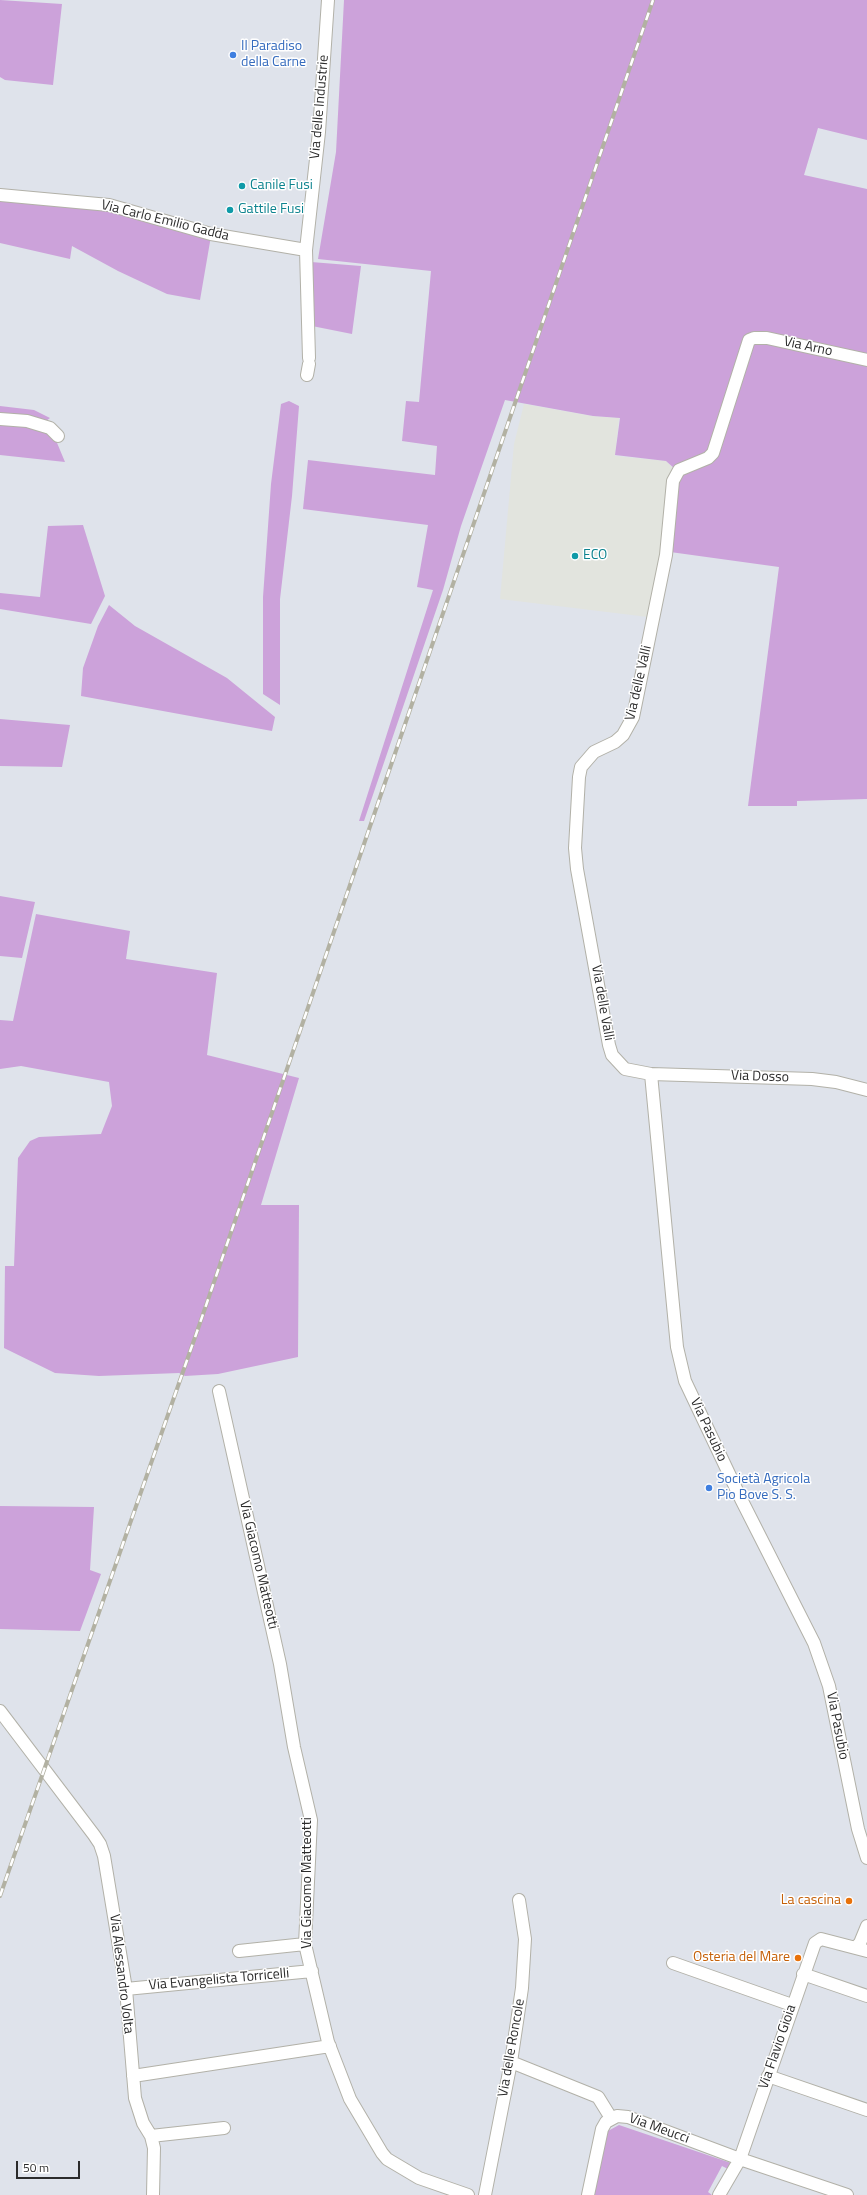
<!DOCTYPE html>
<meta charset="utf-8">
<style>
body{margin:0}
#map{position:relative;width:867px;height:2195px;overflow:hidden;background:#dfe3eb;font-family:"Titillium Web",sans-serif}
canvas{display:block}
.scale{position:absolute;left:16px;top:2161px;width:64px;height:18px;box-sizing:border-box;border:2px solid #2b2b2b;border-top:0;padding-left:5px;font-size:12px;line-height:14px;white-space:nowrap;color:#2b2b2b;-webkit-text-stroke:3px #fff;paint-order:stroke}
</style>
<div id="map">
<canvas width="867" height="2195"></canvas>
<div class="scale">50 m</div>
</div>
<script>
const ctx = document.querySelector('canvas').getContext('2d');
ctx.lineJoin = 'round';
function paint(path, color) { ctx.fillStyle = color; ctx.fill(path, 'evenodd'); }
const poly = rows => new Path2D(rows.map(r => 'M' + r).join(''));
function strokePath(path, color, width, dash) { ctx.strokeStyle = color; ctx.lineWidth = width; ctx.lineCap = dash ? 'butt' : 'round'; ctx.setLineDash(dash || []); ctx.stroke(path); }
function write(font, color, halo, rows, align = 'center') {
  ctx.font = font + ' "Titillium Web",sans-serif'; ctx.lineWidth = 3; ctx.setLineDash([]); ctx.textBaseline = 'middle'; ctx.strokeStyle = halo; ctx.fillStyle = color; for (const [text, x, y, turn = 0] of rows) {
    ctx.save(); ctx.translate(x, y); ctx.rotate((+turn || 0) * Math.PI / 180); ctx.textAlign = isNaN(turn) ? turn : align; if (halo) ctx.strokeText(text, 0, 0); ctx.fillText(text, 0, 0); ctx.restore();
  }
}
paint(poly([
 [524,404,592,416,619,418,615,456,666,461,674,469,661,553,648,617,500,599,514,444]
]), '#e2e4de');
paint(poly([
 [0,0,62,4,53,85,5,80,0,77],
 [344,0,867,0,867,140,818,128,804,175,867,189,867,799,797,801,797,806,748,806,779,567,663,551,675,469,666,461,615,455,620,418,593,416,505,400,461,526,443,590,364,821,359,821,433,590,417,587,428,525,303,509,308,460,435,475,437,446,402,441,406,401,419,402,431,271,318,259,336,152],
 [0,199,112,208,211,236,200,300,167,294,118,271,72,246,70,259,0,243],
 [311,262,361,266,352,334,312,326],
 [289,401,299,406,292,496,280,599,280,705,263,694,263,597,271,484,281,404],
 [0,406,34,410,50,418,46,421,0,416],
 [0,424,26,426,49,432,55,438,65,462,0,455],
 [83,525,105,596,91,624,0,609,0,593,40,597,48,526],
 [109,605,135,626,227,678,275,717,272,731,81,696,83,668,98,626],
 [0,719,70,725,62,767,0,766],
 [0,896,35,902,22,958,0,956],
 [36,914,130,931,126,959,217,973,207,1055,299,1078,261,1205,299,1205,298,1357,218,1374,185,1376,179,1373,99,1376,55,1373,4,1348,5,1266,14,1266,18,1158,30,1141,39,1137,101,1134,112,1106,109,1082,21,1066,0,1069,0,1020,13,1021],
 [0,1506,94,1507,90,1570,101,1574,80,1631,0,1629],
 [619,2125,731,2163,728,2169,722,2166,708,2192,712,2195,594,2195,608,2131]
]), '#cca2da');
const minor = poly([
 [0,195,109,205,211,234,306,250],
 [309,358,306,250,319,132,328,0],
 [867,360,767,338,754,338,749,340,713,453,708,458,679,470,673,481,666,555,633,717,623,735,615,742,594,752,581,767,579,777,575,848,577,869,609,1045,612,1055,625,1069,651,1074,812,1079,836,1082,867,1090],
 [307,375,309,364],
 [0,419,27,421,50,428,58,436],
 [651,1074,677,1347,685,1381,741,1499,814,1643,829,1686,858,1829,867,1858],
 [219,1391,280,1664,294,1747,311,1820,305,1944,328,2042,350,2099,382,2153,387,2159,419,2178,468,2195],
 [0,1711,94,1835,100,1844,104,1856,126,1989,135,2098,143,2123,151,2136,154,2148,153,2195],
 [856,1947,860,1943,867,1926],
 [239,1951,305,1944],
 [673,1963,792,2005],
 [803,1974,867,1996],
 [126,1989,312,1971],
 [511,2062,598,2097,611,2118],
 [133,2076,330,2046],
 [768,2076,867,2110],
 [151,2136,224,2128],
 [485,2195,511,2062,522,1988,525,1939,519,1900],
 [588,2195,602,2129,606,2122,617,2116,628,2117,740,2159,847,2195],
 [719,2195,740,2159,815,1943,821,1939,867,1951]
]);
strokePath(minor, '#b2b1a8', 14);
strokePath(minor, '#fff', 12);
const rail = poly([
 [0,1896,200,1323,653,0]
]);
strokePath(rail, '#b2b1a2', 4);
strokePath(rail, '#fff', 2.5, [8]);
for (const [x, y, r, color] of [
 [233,55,4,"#3f7fe0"],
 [242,186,4,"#0f9aa8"],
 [230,210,4,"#0f9aa8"],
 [575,556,4,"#0f9aa8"],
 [709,1488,4,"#3f7fe0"],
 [849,1901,4,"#e8710a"],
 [798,1958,4,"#e8710a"]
]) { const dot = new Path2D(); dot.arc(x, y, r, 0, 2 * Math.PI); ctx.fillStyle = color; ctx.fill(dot); strokePath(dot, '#fff', 1.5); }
write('14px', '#366cbe', '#fff', [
 ["Il Paradiso",241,47],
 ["della Carne",241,63],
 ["Società Agricola",717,1480],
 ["Pio Bove S. S.",717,1496]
], 'left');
write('14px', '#2b2b2b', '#fff', [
 ["Via delle Industrie",320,107,-85],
 ["Via Carlo Emilio Gadda",165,221,14],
 ["Via Arno",808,347,12],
 ["Via delle Valli",639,683,-77],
 ["Via delle Valli",602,1003,80],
 ["Via Dosso",760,1077,2],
 ["Via Pasubio",708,1430,65],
 ["Via Giacomo Matteotti",258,1565,77],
 ["Via Pasubio",837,1726,79],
 ["Via Giacomo Matteotti",308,1883,-90],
 ["Via Alessandro Volta",121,1974,83],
 ["Via Evangelista Torricelli",219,1980,-5],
 ["Via Flavio Gioia",778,2047,-71],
 ["Via delle Roncole",512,2048,-80],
 ["Via Meucci",659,2129,20]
]);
write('14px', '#0d838f', '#fff', [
 ["Canile Fusi",250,186],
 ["Gattile Fusi",238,210],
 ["ECO",583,556]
], 'left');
write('14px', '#c56008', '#fff', [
 ["La cascina",841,1901],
 ["Osteria del Mare",790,1958]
], 'right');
</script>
